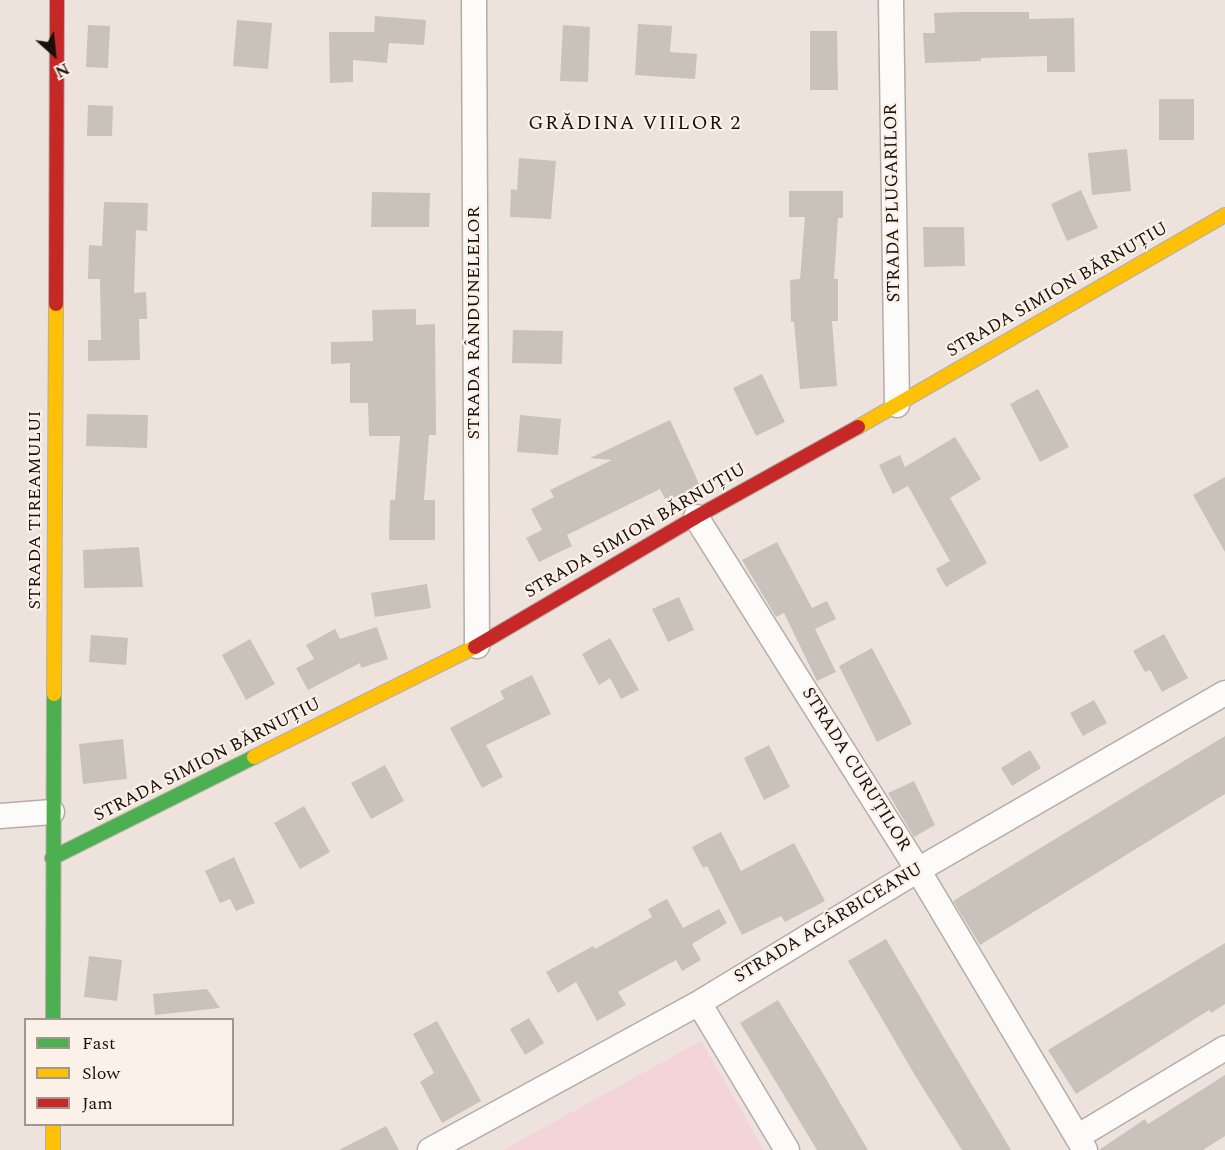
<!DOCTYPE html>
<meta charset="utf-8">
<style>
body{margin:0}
#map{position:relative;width:1225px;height:1150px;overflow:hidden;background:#ede3dc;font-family:Spectral,serif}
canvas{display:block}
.legend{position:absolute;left:24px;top:1018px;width:210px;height:108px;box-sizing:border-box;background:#fcf1e8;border:2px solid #a09790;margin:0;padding:8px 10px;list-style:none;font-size:18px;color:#17110c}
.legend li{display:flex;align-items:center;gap:12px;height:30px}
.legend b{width:30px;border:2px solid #a09790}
.north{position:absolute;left:24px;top:24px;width:60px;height:60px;-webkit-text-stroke:4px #fcf1e8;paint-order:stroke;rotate:153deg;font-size:16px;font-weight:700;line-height:24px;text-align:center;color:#17110c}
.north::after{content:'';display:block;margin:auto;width:21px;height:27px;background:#17110c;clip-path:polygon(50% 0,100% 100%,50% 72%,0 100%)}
</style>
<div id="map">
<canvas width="1225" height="1150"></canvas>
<ul class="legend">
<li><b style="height:8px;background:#4caf50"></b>Fast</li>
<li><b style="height:8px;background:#ffc107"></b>Slow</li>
<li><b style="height:8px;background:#c62828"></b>Jam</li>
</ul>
<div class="north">N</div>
</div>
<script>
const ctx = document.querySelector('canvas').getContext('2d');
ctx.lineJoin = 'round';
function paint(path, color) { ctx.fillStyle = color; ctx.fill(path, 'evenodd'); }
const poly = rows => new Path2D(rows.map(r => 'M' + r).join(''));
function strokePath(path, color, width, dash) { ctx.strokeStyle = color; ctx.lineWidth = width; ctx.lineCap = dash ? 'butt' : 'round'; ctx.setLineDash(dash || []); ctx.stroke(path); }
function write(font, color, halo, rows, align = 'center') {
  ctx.font = font + ' Spectral,serif'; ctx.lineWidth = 4.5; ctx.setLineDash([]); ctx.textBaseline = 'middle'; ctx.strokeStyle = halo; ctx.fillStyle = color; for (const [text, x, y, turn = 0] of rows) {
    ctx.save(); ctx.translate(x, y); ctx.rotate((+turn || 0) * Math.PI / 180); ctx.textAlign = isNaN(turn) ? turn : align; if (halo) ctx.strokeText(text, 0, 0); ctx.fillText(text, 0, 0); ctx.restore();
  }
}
paint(poly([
 [701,1041,764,1150,503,1150]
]), '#f3d5d8');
paint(poly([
 [962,12,1029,12,1029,19,1074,18,1075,72,1047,72,1047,56,981,58,981,61,925,63,923,33,935,33,934,13],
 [375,16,426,20,424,45,389,43,387,63,353,60,353,82,330,83,329,32,374,32],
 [237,20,272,23,268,69,233,66],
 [638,24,672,26,670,52,697,54,695,79,635,75],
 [88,25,110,26,108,68,86,67],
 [563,25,590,27,588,82,560,81],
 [810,31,837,31,838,90,810,90],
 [1159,99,1194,99,1194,140,1159,140],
 [88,105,113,106,112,136,87,136],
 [1127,149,1131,191,1092,195,1088,153],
 [519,158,556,161,551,219,510,217,511,189,517,190],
 [1081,190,1098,228,1067,241,1051,204],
 [789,191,843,191,843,218,838,218,834,279,838,279,838,321,832,321,837,386,800,389,794,322,791,322,790,280,800,279,805,217,789,217],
 [372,192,430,193,429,227,371,227],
 [104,202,148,203,147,231,136,230,134,293,146,292,147,319,139,319,140,360,88,361,88,340,101,340,100,279,88,279,89,245,102,246],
 [923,227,964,227,965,266,924,267],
 [416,309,416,325,435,324,436,435,429,435,424,500,435,500,435,540,389,540,390,500,395,500,400,436,369,436,368,403,350,403,350,363,331,364,331,342,373,341,372,310],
 [513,330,563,331,562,364,512,363],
 [762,374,785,422,756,436,733,388],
 [1038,389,1069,447,1040,462,1010,404],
 [87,414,148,415,147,448,86,446],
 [520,415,561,419,558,455,517,452],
 [670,420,700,486,666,501,660,489,567,535,572,546,539,562,526,538,542,530,531,509,554,497,550,490,612,460,590,458],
 [955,437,981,479,950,498,987,563,946,587,936,569,950,561,908,486,893,494,879,465,900,455,905,467],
 [1225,477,1225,552,1193,495],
 [777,542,812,608,827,601,836,619,815,629,836,672,817,681,784,613,776,617,742,560],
 [139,547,143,587,84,588,83,550],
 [427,584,431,608,375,617,371,593],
 [679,597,694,630,668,642,652,609],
 [377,627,388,659,361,668,360,663,308,690,296,668,314,659,306,645,335,629,340,639],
 [1164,634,1188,678,1162,692,1150,670,1145,672,1133,651],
 [91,635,128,638,126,665,89,662],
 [610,638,639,690,621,699,610,678,599,685,582,654],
 [250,639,275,684,246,700,222,655],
 [872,648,912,724,877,742,839,666],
 [532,675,551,714,486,745,503,777,482,788,450,728,504,699,500,691],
 [1094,700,1107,723,1083,736,1070,713],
 [1225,736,1225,794,980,945,953,901],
 [123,739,127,779,83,784,79,744],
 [769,745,790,787,764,800,744,758],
 [1030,750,1041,768,1012,786,1001,768],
 [385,765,404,801,371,819,351,783],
 [914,781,935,825,914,837,888,793],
 [304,806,330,852,300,869,274,823],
 [721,832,741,871,794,843,825,901,785,922,781,916,742,935,707,866,703,868,692,847],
 [234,857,255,903,236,911,230,899,220,903,205,871],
 [667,899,683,928,719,909,727,923,692,944,701,960,682,971,676,960,618,992,626,1005,597,1021,576,982,558,993,546,972,593,946,595,949,652,917,648,909],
 [886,939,950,1048,1011,1150,962,1150,916,1077,848,961],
 [1225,943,1225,1004,1211,1013,1209,1010,1076,1094,1048,1050],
 [89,956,122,960,117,1001,84,997],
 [207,989,220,1008,155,1015,153,994],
 [778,1000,819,1067,868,1150,817,1150,771,1074,740,1023],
 [529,1018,544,1043,525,1055,510,1029],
 [437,1021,481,1101,442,1123,420,1082,434,1073,413,1034],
 [1225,1075,1225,1136,1203,1150,1099,1150,1145,1119,1148,1124],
 [386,1126,399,1150,339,1150]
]), '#c8c2bb');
const street = poly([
 [474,0,477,646],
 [891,0,897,405],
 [696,517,918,870,1085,1150],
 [0,816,52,812],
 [699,1003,787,1150],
 [1077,1137,1225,1048],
 [430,1150,699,1003,918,870,1225,693]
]);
const fast = poly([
 [52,858,254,757],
 [53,1020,54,694]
]);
const slow = poly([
 [858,427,1225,215],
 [54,694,56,304],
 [254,757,475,647],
 [53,1124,53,1150]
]);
const jam = poly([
 [56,304,57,0],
 [475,647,696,517,858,427]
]);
strokePath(street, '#b4ada7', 27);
strokePath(fast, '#b4ada7', 16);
strokePath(slow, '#b4ada7', 16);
strokePath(jam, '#b4ada7', 16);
strokePath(street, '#fcfbfa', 24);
strokePath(fast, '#4caf50', 14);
strokePath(slow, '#ffc107', 14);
strokePath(jam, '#c62828', 14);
write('18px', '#17110c', '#fcf1e8', [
 ["STRADA PLUGARILOR",894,203,-91],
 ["STRADA SIMION BĂRNUȚIU",1058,291,-30],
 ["STRADA RÂNDUNELELOR",475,323,-90],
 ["STRADA TIREAMULUI",36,510,-90],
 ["STRADA SIMION BĂRNUȚIU",636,532,-30],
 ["STRADA SIMION BĂRNUȚIU",208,761,-27],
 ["STRADA CURUȚILOR",855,770,58],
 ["STRADA AGÂRBICEANU",829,924,-31]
]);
ctx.letterSpacing = '1.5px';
write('20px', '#17110c', '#fcf1e8', [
 ["GRĂDINA VIILOR 2",635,125]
]);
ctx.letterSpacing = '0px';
</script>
